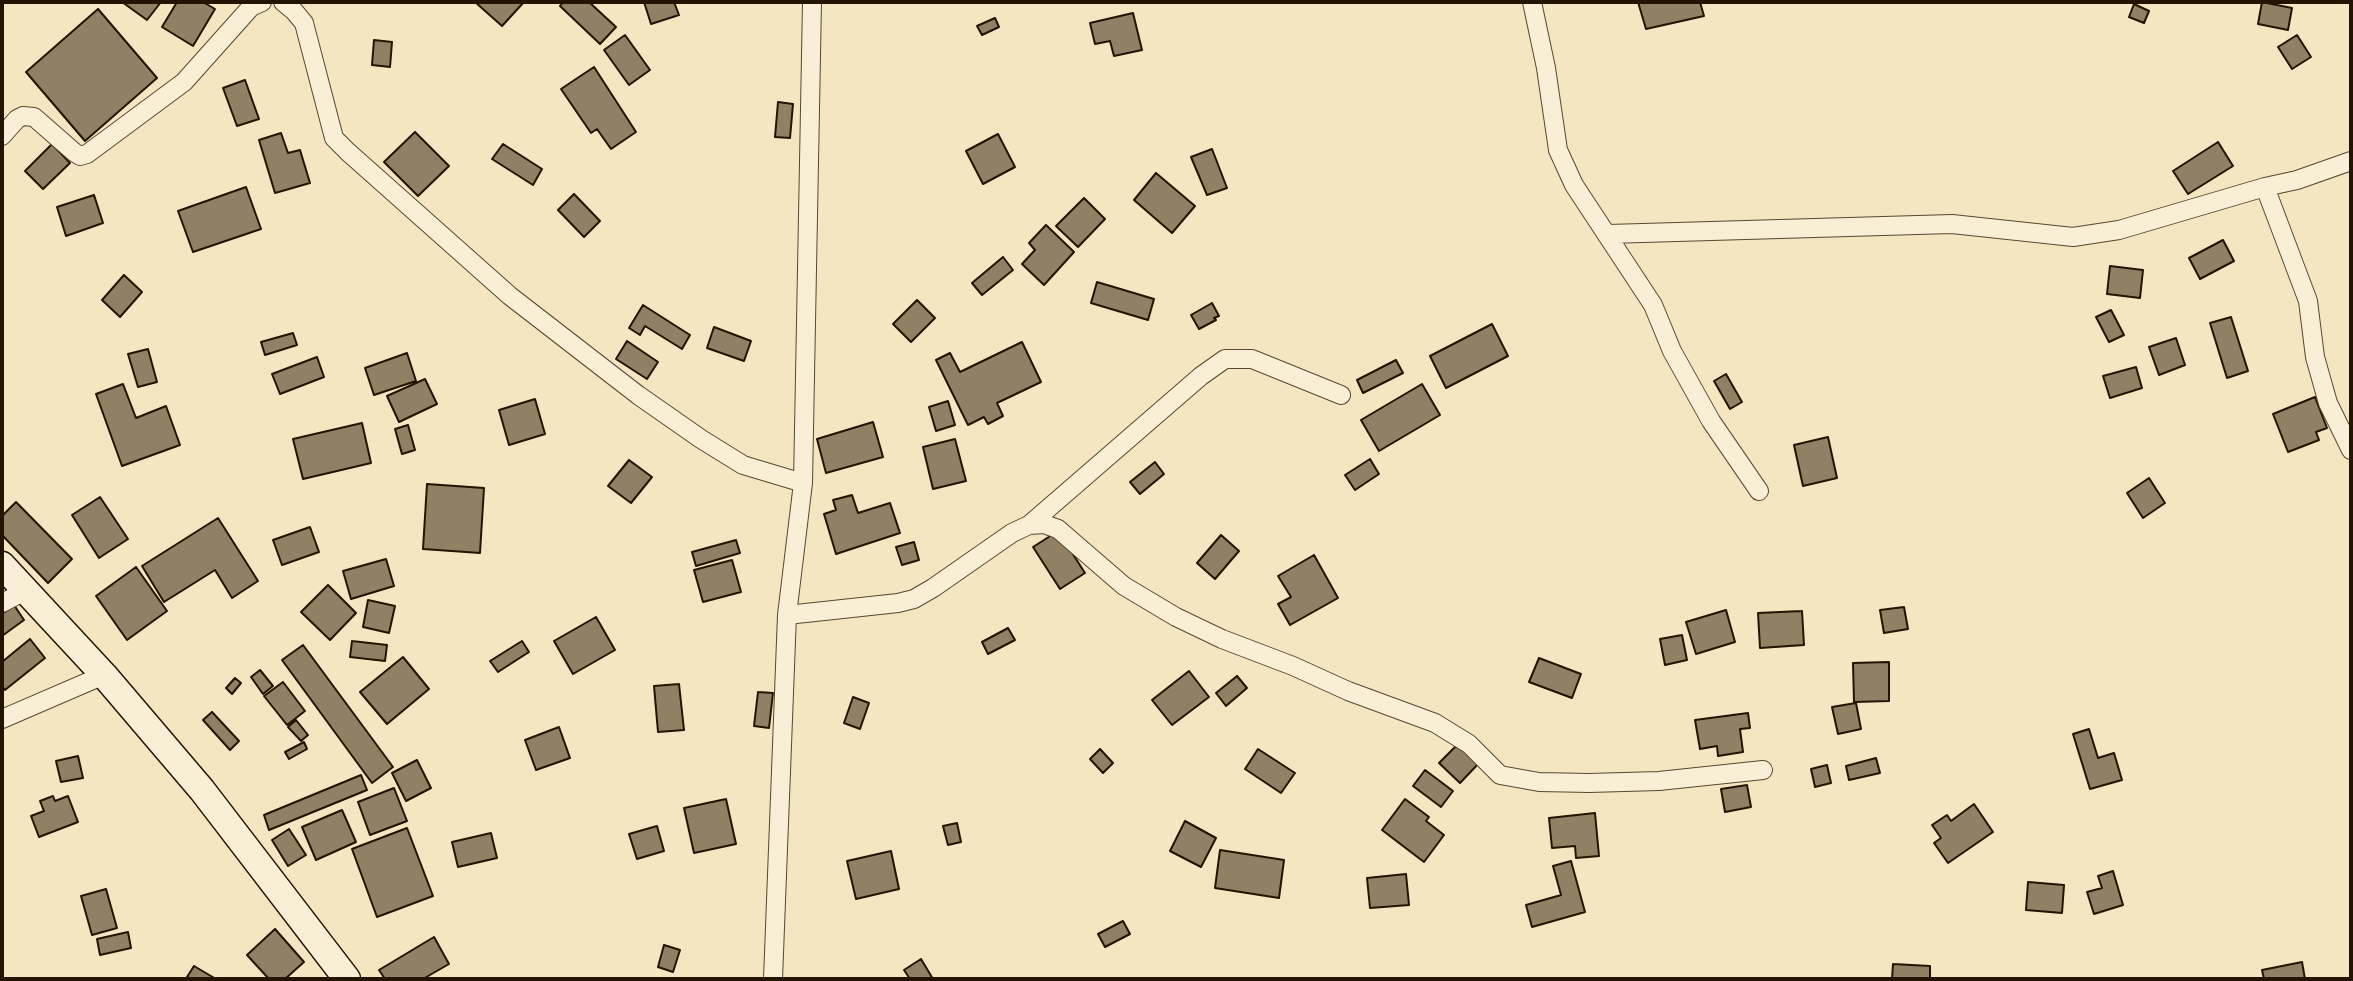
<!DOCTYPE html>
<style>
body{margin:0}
#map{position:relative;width:2353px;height:981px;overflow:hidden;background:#f4e6c0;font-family:"Old Standard TT",serif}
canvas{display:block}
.frame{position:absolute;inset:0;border:4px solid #231301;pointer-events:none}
</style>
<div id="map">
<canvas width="2353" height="981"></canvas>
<div class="frame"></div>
</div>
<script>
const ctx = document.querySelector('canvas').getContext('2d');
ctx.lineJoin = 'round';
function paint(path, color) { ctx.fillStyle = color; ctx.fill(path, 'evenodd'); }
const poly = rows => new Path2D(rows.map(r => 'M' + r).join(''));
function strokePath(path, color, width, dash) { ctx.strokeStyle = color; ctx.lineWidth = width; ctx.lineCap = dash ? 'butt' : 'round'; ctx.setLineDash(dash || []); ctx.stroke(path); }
const building = poly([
 [122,2,161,2,147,20,122,2],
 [177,2,203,2,215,9,193,46,162,27,177,2],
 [475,2,524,2,502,26,475,2],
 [563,2,589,2,616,27,600,44,560,6,563,2],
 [644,2,674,2,679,15,651,24,644,2],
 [1638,2,1700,2,1704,16,1646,29,1638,2],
 [2262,2,2292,8,2288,30,2258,24,2262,2],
 [2134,4,2149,11,2144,23,2129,17,2134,4],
 [98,9,157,78,85,141,26,72,98,9],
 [1133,13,1142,50,1114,56,1110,41,1095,44,1090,23,1133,13],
 [995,18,999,27,982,35,977,26,995,18],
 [625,35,650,70,629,85,604,50,625,35],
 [2297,35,2311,57,2292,69,2278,47,2297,35],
 [374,40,392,42,390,67,372,65,374,40],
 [594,67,636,132,611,149,597,129,591,133,561,89,594,67],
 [245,80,259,119,237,126,223,88,245,80],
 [778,102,793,104,790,138,775,137,778,102],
 [415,132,449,166,418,196,384,162,415,132],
 [281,133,288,153,300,150,310,183,275,193,259,140,281,133],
 [998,134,1015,167,983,184,966,151,998,134],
 [2218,142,2233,166,2188,194,2173,171,2218,142],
 [52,144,70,163,43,189,25,171,52,144],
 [503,144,542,169,533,185,492,159,503,144],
 [1212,149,1227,188,1207,195,1191,157,1212,149],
 [1156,173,1195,206,1172,233,1134,200,1156,173],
 [246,187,261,229,193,252,178,211,246,187],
 [574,194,600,221,584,237,558,210,574,194],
 [94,195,103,223,66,236,57,207,94,195],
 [1084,198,1105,219,1078,247,1056,226,1084,198],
 [1046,225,1074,252,1044,285,1022,264,1035,250,1029,243,1046,225],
 [2223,240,2234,261,2200,279,2189,258,2223,240],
 [1003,257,1013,270,982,295,972,283,1003,257],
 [2110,266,2143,270,2140,298,2107,294,2110,266],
 [124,275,142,292,120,317,102,300,124,275],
 [1097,282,1154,299,1148,320,1091,303,1097,282],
 [917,300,935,318,911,342,893,324,917,300],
 [1212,303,1219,316,1214,318,1216,320,1199,329,1191,315,1212,303],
 [643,305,690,335,682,349,645,326,640,335,629,328,643,305],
 [2111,310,2124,335,2109,342,2096,317,2111,310],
 [2231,317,2248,371,2227,378,2210,323,2231,317],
 [1492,324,1508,356,1446,388,1430,356,1492,324],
 [714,327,751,341,744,361,707,348,714,327],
 [293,333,297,345,265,355,261,342,293,333],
 [2176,338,2185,365,2159,375,2149,347,2176,338],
 [627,341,658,362,647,379,616,359,627,341],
 [1022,342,1041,382,997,403,1003,416,988,424,984,417,968,425,936,360,950,353,960,372,1022,342],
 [148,349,157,382,138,387,128,354,148,349],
 [407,353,416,381,374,395,365,368,407,353],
 [317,357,324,377,280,394,272,374,317,357],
 [1396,360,1403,373,1363,393,1357,380,1396,360],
 [2136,367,2142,388,2110,398,2103,376,2136,367],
 [1726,374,1742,402,1730,409,1714,381,1726,374],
 [425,379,437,404,399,422,387,396,425,379],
 [123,384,136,418,166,406,180,445,122,466,96,394,123,384],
 [1422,384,1440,415,1379,451,1361,420,1422,384],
 [2315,397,2327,428,2316,432,2319,440,2288,452,2273,414,2315,397],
 [535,399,545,434,509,445,499,410,535,399],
 [948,401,955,425,936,431,929,407,948,401],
 [873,422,883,457,826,473,817,439,873,422],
 [362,423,371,463,303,479,293,439,362,423],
 [408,425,415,450,402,454,395,429,408,425],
 [1828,437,1837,478,1803,486,1794,445,1828,437],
 [955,439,966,481,933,489,923,447,955,439],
 [1370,459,1379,474,1355,490,1345,475,1370,459],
 [629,460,652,477,631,503,608,486,629,460],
 [1155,462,1164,474,1140,494,1130,482,1155,462],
 [2149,478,2165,503,2143,518,2127,493,2149,478],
 [427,484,484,488,480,553,423,549,427,484],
 [852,495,858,513,890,503,900,533,836,554,824,514,836,510,833,500,852,495],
 [100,497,128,539,99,558,72,515,100,497],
 [16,502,72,559,48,583,2,535,2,516,16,502],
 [218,518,258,581,232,598,215,570,164,602,142,566,218,518],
 [310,527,319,552,282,565,273,540,310,527],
 [1058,531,1085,573,1060,589,1033,547,1058,531],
 [1221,535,1239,551,1215,579,1197,563,1221,535],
 [736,540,740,553,696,566,692,552,736,540],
 [914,542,919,560,902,565,896,547,914,542],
 [1314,555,1338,598,1290,625,1278,604,1291,597,1278,576,1314,555],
 [386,559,394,586,351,599,343,571,386,559],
 [732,560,741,592,703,602,694,570,732,560],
 [136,567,167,611,127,640,96,596,136,567],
 [328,585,356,613,330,640,301,612,328,585],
 [368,600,395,606,389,633,363,627,368,600],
 [14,605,24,620,2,636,2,614,14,605],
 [1904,607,1908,629,1884,633,1880,610,1904,607],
 [1726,610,1735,642,1696,654,1686,622,1726,610],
 [1802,611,1804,645,1760,648,1758,613,1802,611],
 [596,617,615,650,573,674,554,641,596,617],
 [1008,628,1015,640,988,654,982,642,1008,628],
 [1682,635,1687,660,1665,665,1660,639,1682,635],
 [30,639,45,658,5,690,2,686,2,662,30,639],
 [352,641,387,645,385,661,350,657,352,641],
 [522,641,529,652,498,672,490,661,522,641],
 [303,645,393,767,372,783,282,660,303,645],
 [403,657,429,689,387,724,360,692,403,657],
 [1539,658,1581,674,1572,698,1529,682,1539,658],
 [1889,662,1889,701,1854,702,1853,663,1889,662],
 [260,670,273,686,263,694,251,677,260,670],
 [1189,671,1209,697,1172,725,1152,700,1189,671],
 [1237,676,1247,688,1226,706,1216,693,1237,676],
 [235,678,241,683,232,694,226,688,235,678],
 [283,682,305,711,287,725,264,696,283,682],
 [679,684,684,730,658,732,654,686,679,684],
 [758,692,773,693,769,728,754,726,758,692],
 [853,697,869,703,860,729,844,723,853,697],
 [1856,703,1861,729,1838,734,1832,707,1856,703],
 [212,712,239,741,230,750,203,720,212,712],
 [1748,713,1750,728,1740,729,1743,752,1718,756,1717,746,1700,749,1695,720,1748,713],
 [296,720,308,735,301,741,288,727,296,720],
 [559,727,570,758,536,770,525,740,559,727],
 [2089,729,2098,758,2114,753,2122,780,2090,789,2073,734,2089,729],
 [304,742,307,749,289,759,285,752,304,742],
 [1459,743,1480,762,1460,783,1439,763,1459,743],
 [1100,749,1113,763,1103,773,1090,759,1100,749],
 [1258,749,1295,773,1281,793,1245,769,1258,749],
 [78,756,83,778,61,782,56,761,78,756],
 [1876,758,1880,773,1849,780,1846,766,1876,758],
 [417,760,431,788,406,801,392,773,417,760],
 [1827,765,1831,783,1815,787,1811,769,1827,765],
 [1425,770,1453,791,1441,807,1413,786,1425,770],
 [361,775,367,790,269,830,264,815,361,775],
 [1747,785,1751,807,1725,812,1721,789,1747,785],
 [394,788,407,821,370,835,358,802,394,788],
 [53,796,55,801,68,796,78,822,39,837,31,816,44,811,40,801,53,796],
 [726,799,736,844,694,853,684,808,726,799],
 [1405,799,1429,817,1426,821,1444,835,1424,862,1382,830,1405,799],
 [1974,804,1993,832,1948,863,1934,843,1941,838,1932,825,1947,815,1951,821,1974,804],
 [342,810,356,842,316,860,302,827,342,810],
 [1595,813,1599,856,1576,858,1575,846,1552,848,1549,818,1595,813],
 [1185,821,1216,838,1201,867,1170,851,1185,821],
 [957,823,961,842,948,845,943,826,957,823],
 [657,826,664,851,637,859,629,834,657,826],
 [407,828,433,896,377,917,352,849,407,828],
 [289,829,306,855,288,866,272,840,289,829],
 [491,833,497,858,458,867,452,842,491,833],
 [1220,850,1284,860,1279,898,1215,888,1220,850],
 [891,851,899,889,856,899,847,861,891,851],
 [1571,861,1585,912,1532,927,1526,905,1561,895,1553,866,1571,861],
 [2113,871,2123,905,2094,914,2087,892,2102,888,2098,876,2113,871],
 [1406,874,1409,905,1370,908,1367,878,1406,874],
 [2028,882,2064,885,2062,913,2026,910,2028,882],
 [106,889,117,928,92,935,81,896,106,889],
 [1123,921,1130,934,1105,947,1098,934,1123,921],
 [275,929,304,962,285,979,269,979,247,955,275,929],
 [128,932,131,948,100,955,97,939,128,932],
 [434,937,449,964,423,979,385,979,379,970,434,937],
 [664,945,680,950,673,972,658,967,664,945],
 [921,959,933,979,910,979,904,970,921,959],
 [2302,962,2305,979,2264,979,2262,970,2302,962],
 [1893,964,1930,966,1930,979,1892,979,1893,964],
 [194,966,216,979,192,979,187,977,194,966]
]);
paint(building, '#908164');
strokePath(building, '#231301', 2);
const minor = poly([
 [283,2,294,11,304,23,334,138,348,152,510,296,638,395,701,439,743,465,803,483],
 [1532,2,1546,68,1558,150,1574,185,1653,305,1672,351,1711,421,1759,491],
 [2,136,17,119,23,116,34,117,74,152,80,156,87,154,184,82,251,7,262,2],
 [2265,187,2308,301,2315,357,2328,403,2351,450],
 [1608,234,1952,224,2073,237,2119,230,2265,187,2297,180,2351,161],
 [1029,525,1201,376,1225,359,1252,359,1341,395],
 [2,603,25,591],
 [787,615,898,603,914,599,933,588,1012,533,1029,525,1044,524,1058,529,1124,586,1176,617,1222,639,1293,666,1348,691,1435,723,1469,744,1500,775,1539,782,1589,783,1659,781,1763,770],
 [2,719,104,675],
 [773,979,787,615,803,483,812,2]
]);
const secondary = poly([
 [2,565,104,675,202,790,347,979]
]);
strokePath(minor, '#574831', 20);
strokePath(secondary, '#231301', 29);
strokePath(minor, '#f8efd6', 18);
strokePath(secondary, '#f8efd6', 26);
</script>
